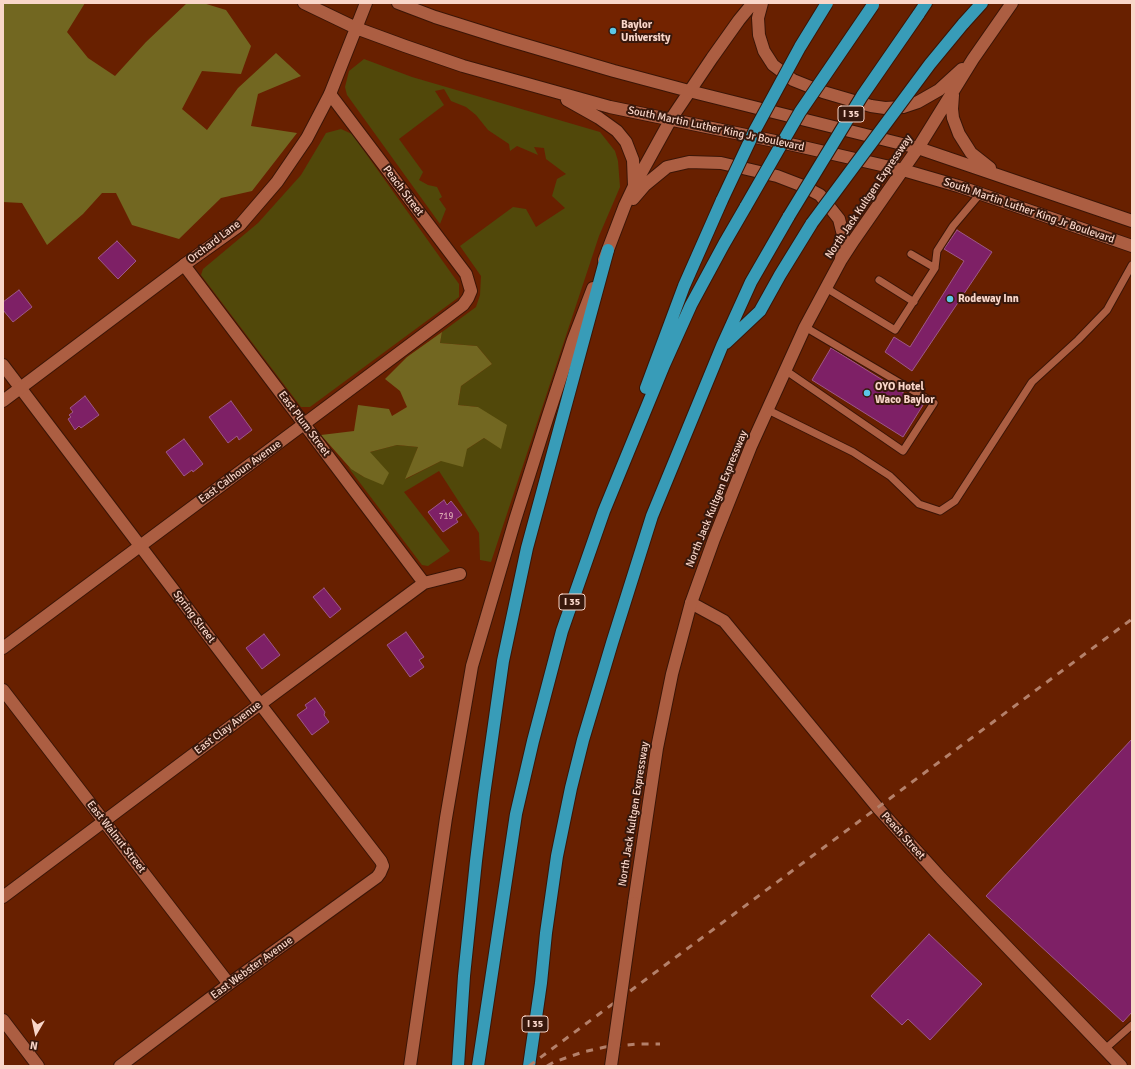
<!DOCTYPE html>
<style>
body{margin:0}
#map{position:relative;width:1135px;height:1069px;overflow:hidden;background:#682000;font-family:Signika,sans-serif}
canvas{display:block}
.frame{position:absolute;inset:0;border:4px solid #f9d6c9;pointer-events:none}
.north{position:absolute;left:16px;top:1013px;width:40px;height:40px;-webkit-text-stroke:3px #38180c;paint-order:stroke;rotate:189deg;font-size:11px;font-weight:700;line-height:16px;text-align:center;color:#f9d6c9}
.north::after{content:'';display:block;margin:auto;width:14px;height:18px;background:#f9d6c9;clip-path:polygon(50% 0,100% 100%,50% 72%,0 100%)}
</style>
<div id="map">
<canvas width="1135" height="1069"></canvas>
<div class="frame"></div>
<div class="north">N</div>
</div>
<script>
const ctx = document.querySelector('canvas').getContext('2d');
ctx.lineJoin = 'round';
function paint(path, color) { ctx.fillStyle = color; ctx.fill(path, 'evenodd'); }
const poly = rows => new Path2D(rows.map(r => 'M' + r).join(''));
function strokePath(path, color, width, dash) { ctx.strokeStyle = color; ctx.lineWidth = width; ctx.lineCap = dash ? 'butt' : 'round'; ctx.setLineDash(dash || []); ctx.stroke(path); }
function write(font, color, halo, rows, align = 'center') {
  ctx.font = font + ' Signika,sans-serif'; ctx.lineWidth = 4; ctx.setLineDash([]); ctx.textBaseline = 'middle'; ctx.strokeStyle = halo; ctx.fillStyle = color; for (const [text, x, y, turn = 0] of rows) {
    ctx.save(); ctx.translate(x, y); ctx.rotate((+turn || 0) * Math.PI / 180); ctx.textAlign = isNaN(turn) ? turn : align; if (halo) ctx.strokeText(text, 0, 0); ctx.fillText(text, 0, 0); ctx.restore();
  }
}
paint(poly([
 [403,3,755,3,689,91]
]), '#732300');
paint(poly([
 [364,59,412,77,600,132,615,151,618,161,620,187,599,236,491,562,480,560,479,533,439,471,404,492,450,551,428,566,422,565,348,467,364,477,370,452,397,445,418,447,406,479,441,461,467,449,484,438,501,448,478,407,458,405,461,386,492,364,477,346,440,343,442,332,476,307,480,295,481,276,460,246,513,207,526,209,536,227,565,208,552,196,557,179,566,174,546,159,544,148,534,147,538,155,517,146,510,151,509,144,488,130,476,115,466,107,451,101,444,89,435,91,444,105,399,139,423,172,419,180,428,185,437,187,442,197,439,199,446,209,440,224,347,95,345,87,349,71],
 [341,129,352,134,459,284,459,297,310,407,301,407,201,275,203,269,258,223,301,175,326,133]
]), '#51480a');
paint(poly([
 [3,3,85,3,67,32,88,58,115,76,146,42,187,3,203,3,226,10,251,46,241,74,202,71,182,109,207,130,238,88,276,53,301,76,258,94,251,126,297,133,252,191,221,198,179,239,132,225,116,193,102,193,83,214,47,245,22,203,3,202],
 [442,332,440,343,477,346,492,364,461,386,458,405,478,407,507,425,501,449,484,438,467,449,463,467,441,461,405,479,418,447,397,445,370,452,389,473,383,485,364,477,351,469,321,435,354,431,358,405,389,409,392,416,407,407,400,391,385,379,407,357]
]), '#726721');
const building = poly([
 [957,230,992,252,912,371,885,352,894,337,910,347,964,261,944,249,957,230],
 [117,241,136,261,118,279,98,258,117,241],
 [19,290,32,307,13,322,3,310,3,302,19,290],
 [831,348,923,405,903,437,812,380,831,348],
 [85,396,99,415,81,428,79,426,75,430,68,419,71,417,69,415,73,412,70,408,85,396],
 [231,401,252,430,239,440,237,436,228,443,209,417,231,401],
 [184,439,203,464,193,472,192,470,184,476,166,452,184,439],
 [444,500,447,505,451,501,462,515,456,519,458,522,443,532,428,512,444,500],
 [324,588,341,609,330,618,313,597,324,588],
 [406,632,424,657,419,660,424,667,410,677,387,645,406,632],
 [264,634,280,655,262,669,246,648,264,634],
 [315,698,325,712,324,715,329,722,312,735,297,715,307,708,305,705,315,698],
 [1132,739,1132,1012,1123,1022,986,896,1132,739],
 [929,934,982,984,930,1040,908,1019,902,1025,871,996,929,934]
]);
paint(building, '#7e2066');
strokePath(building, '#9d5887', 1);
const lane = poly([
 [935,268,937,251,953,226,980,194],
 [879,280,914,302],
 [826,288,895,330,935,268,911,254],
 [785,370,903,451,934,403,805,327],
 [768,410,853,452,890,476,919,504,940,511,955,501,1032,382,1078,340,1107,310,1132,265],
 [1105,1049,1132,1025]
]);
const street = poly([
 [184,265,424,583],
 [3,365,260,704,381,861,383,866,380,873,377,877,229,984,120,1066],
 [691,603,724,621,878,808,941,878,1121,1066],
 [3,648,304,424,463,305,468,298,471,291,466,274,330,94],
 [3,690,229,984],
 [3,897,251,711,424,583,460,574],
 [3,1020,38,1066]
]);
const secondary = poly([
 [304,3,356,28,405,46,463,66,610,107,794,145,903,170,958,186,1132,246],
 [398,3,435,17,505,39,614,71,689,91,918,148,1132,221],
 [762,3,758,18,759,35,764,51,773,65,793,80,823,92,871,106,885,108,903,107,918,102,939,90,962,69],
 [953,95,952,109,953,118,959,134,971,153,990,168],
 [567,100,599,118,617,131,626,142,633,160,634,186],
 [633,199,645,185,667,167,689,162,721,163,777,176,803,186,820,195,839,219,843,235,841,259],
 [604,260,625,205,634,186,671,119,712,58,739,20,753,3],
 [3,401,184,265,240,225,277,182,307,138,330,94,366,3],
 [634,903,657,748,672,674,691,603,714,539,751,446,805,327,841,260,854,240,918,148,973,59,1012,3],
 [410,1066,446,818,472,666,515,520,547,419,573,340,593,288]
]);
const highway = poly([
 [918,15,926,3],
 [963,24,982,3],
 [726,343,760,311,780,275,812,223],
 [646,388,684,286,722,200],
 [458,1066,464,976,476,861,484,795,503,661,527,548,608,250],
 [478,1066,516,814,533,741,562,631,604,511,664,365,691,305,724,244,746,206],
 [529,1066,541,983,546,933,557,856,571,788,583,740,612,643,652,516,722,346,751,282,789,216]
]);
strokePath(lane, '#3b1506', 9);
strokePath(street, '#3b1506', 14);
strokePath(secondary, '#3b1506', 14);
strokePath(highway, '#3b1506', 14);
strokePath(lane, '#ac5e42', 7);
strokePath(street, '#ac5e42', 12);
strokePath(secondary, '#ac5e42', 12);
strokePath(highway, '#389cb8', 12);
strokePath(poly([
 [529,1066,1132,619],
 [547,1066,554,1062,583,1052,605,1047,638,1044,660,1044]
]), '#b4806a', 3, [7, 7]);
const secondaryBridge = poly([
 [611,1066,634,903]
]);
const highwayBridge = poly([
 [722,200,755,130,800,47,827,3],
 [746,206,800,112,873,5],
 [789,216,862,96,918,15],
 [812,223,930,64,963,24]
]);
strokePath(secondaryBridge, '#3b1506', 14, []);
strokePath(highwayBridge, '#3b1506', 14, []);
strokePath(secondaryBridge, '#ac5e42', 12);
strokePath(highwayBridge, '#389cb8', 12);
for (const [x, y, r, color] of [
 [613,31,4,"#5cc7e7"],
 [950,299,4,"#5cc7e7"],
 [867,393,4,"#5cc7e7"]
]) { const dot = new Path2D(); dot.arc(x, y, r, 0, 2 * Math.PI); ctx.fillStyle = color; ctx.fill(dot); strokePath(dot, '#38180c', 1.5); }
write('9px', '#daa8b0', null, [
 ["719",446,517]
]);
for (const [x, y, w] of [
 [851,114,26],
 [572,602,26],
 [535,1024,26]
]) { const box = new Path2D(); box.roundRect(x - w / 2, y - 8, w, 16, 3); ctx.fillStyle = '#38180c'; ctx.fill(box); strokePath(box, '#f9d6c9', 1); }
write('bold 10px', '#f9d6c9', null, [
 ["I 35",851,114],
 ["I 35",572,602],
 ["I 35",535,1024]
]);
write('bold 11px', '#f9d6c9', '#38180c', [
 ["Baylor",621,25],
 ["University",621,38],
 ["Rodeway Inn",958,299],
 ["OYO Hotel",875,387],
 ["Waco Baylor",875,400]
], 'left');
write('11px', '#f9d6c9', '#38180c', [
 ["South Martin Luther King Jr Boulevard",716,129,12],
 ["Peach Street",403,191,53],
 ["North Jack Kultgen Expressway",869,197,-56],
 ["South Martin Luther King Jr Boulevard",1029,211,19],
 ["Orchard Lane",214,242,-37],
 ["East Plum Street",304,424,53],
 ["East Calhoun Avenue",240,472,-36],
 ["North Jack Kultgen Expressway",717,499,-68],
 ["Spring Street",194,617,53],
 ["East Clay Avenue",228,728,-37],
 ["North Jack Kultgen Expressway",634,814,-81],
 ["Peach Street",903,836,48],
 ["East Walnut Street",116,837,52],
 ["East Webster Avenue",252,968,-36]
]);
</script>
